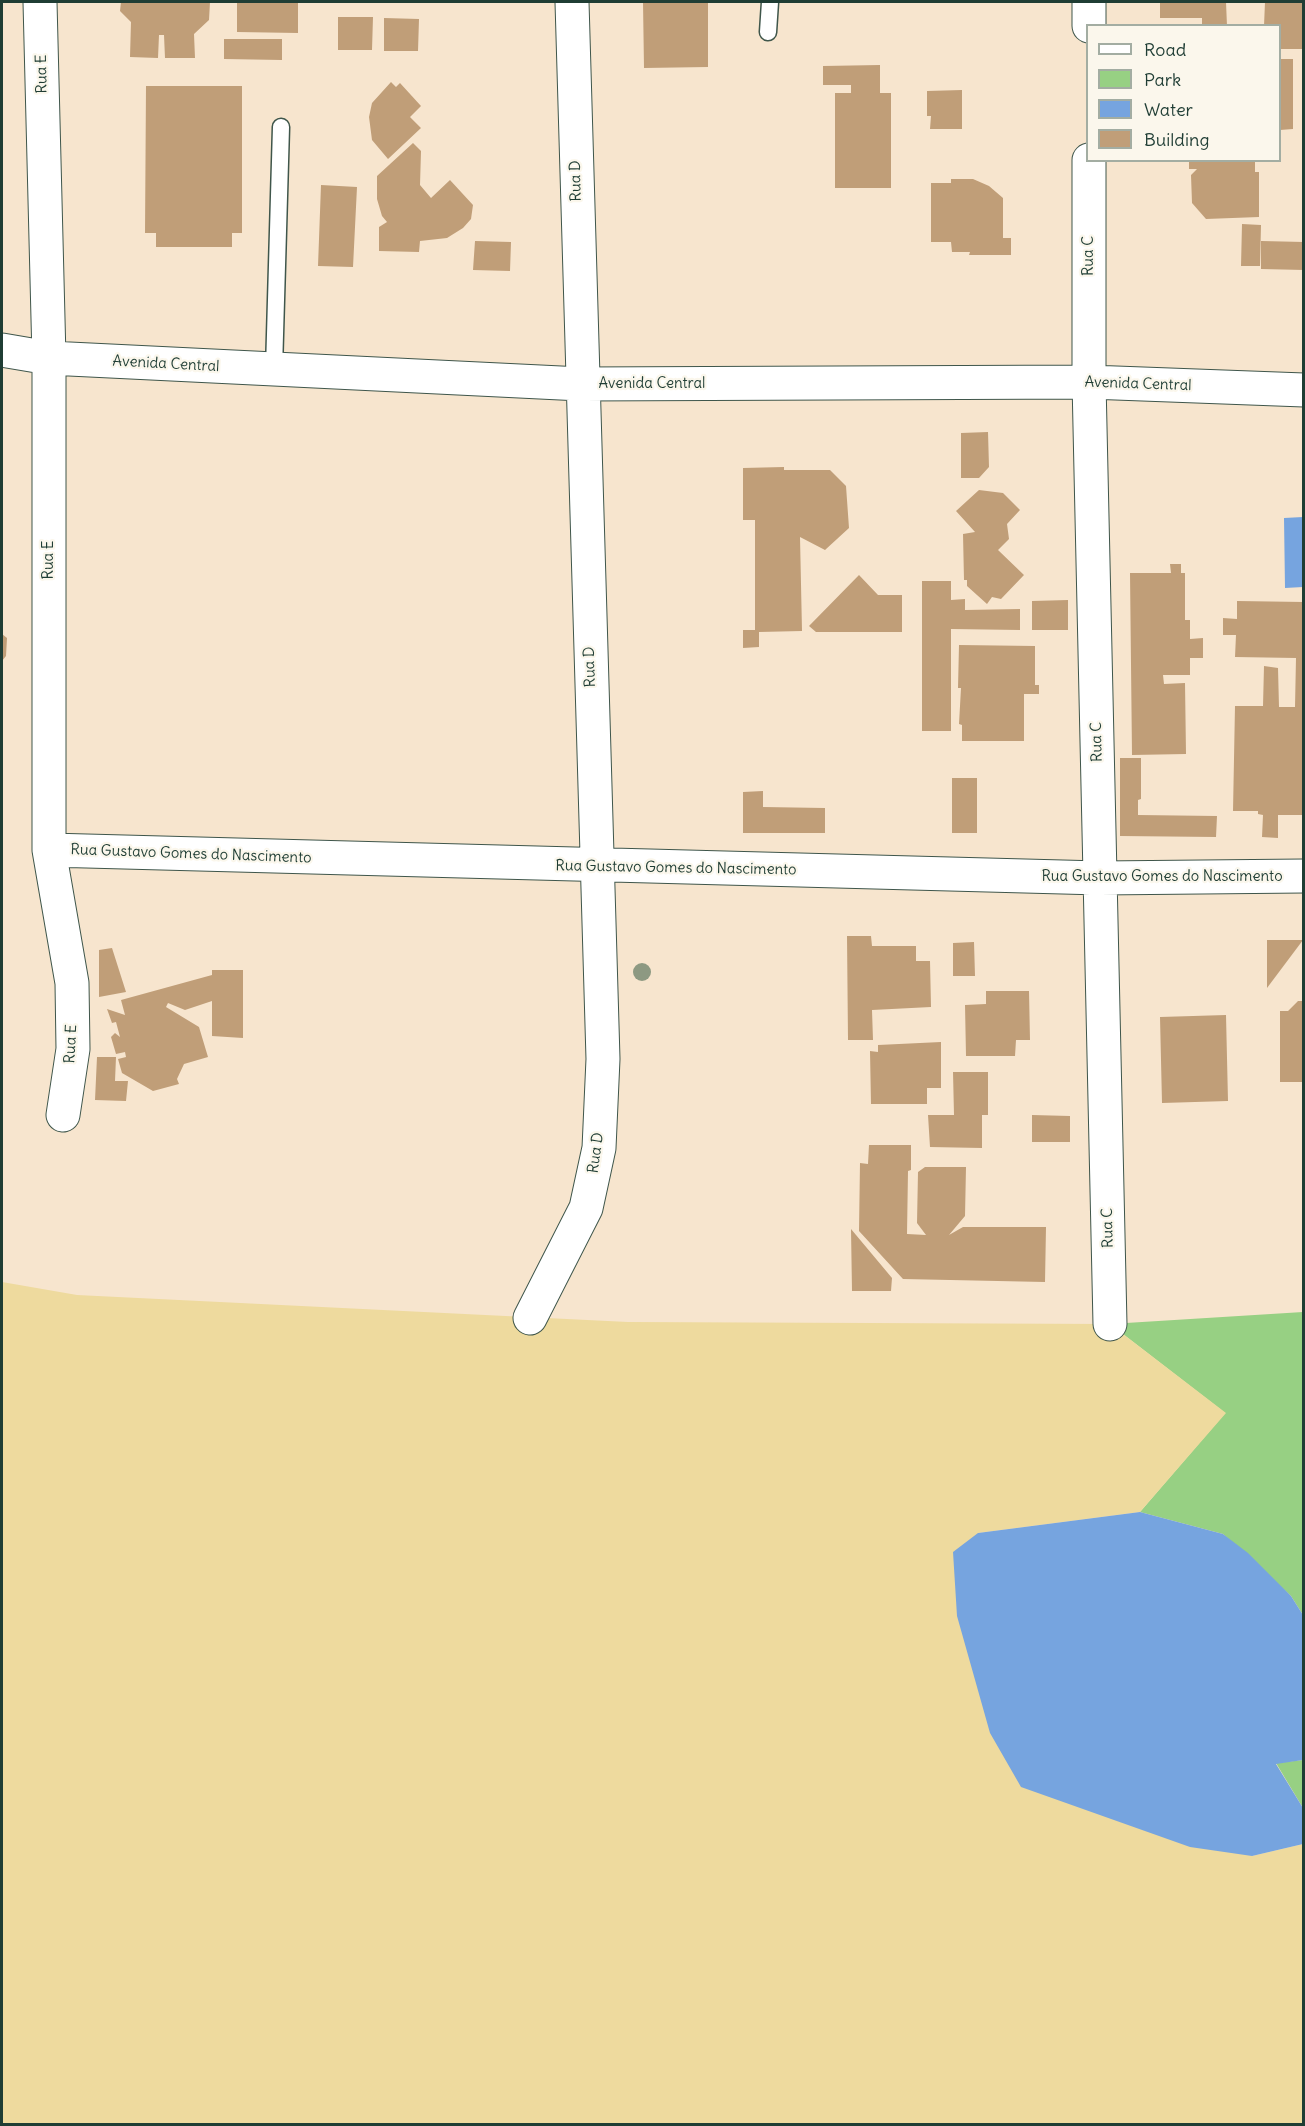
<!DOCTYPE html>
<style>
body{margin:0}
#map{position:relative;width:1305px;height:2126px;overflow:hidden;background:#f7e5ce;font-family:Delius,sans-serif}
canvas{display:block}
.frame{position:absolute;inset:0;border:3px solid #1f3d34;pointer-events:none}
.legend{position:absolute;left:1086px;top:24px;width:195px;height:138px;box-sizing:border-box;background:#fbf7ec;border:2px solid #a3ada2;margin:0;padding:8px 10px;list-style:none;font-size:18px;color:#1f3d34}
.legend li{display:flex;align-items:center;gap:12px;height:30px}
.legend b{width:30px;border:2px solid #a3ada2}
</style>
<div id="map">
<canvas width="1305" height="2126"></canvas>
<div class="frame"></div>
<ul class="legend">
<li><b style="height:8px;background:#fff"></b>Road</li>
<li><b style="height:16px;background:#97d083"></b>Park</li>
<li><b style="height:16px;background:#76a4df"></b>Water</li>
<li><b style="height:16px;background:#c09e78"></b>Building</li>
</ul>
</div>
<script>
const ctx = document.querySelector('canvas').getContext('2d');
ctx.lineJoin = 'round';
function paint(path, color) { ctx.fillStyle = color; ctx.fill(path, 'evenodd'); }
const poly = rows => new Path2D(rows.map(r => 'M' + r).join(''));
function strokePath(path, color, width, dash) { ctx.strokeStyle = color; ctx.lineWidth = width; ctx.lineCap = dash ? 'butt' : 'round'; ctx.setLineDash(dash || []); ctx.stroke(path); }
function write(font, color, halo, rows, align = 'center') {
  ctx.font = font + ' Delius,sans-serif'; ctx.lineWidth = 4.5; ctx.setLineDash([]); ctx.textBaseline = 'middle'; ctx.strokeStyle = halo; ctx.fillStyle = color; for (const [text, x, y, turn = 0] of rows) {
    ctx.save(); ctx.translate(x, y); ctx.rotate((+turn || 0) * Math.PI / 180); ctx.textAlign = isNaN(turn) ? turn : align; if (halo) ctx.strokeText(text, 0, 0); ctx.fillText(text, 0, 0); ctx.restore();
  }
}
paint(poly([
 [1303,1312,1303,1615,1291,1596,1223,1534,1140,1512,1225,1413,1110,1324],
 [1303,1760,1303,1808,1276,1763]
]), '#97d083');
paint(poly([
 [2,1282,77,1295,628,1322,1110,1324,1226,1413,1140,1512,978,1533,1252,1856,1303,1844,1303,2124,2,2124]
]), '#eeda9e');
paint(poly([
 [1303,517,1303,587,1285,588,1284,518],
 [1140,1512,1223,1534,1248,1553,1291,1596,1303,1615,1303,1760,1276,1764,1303,1808,1303,1844,1252,1856,1190,1847,1021,1787,990,1733,957,1616,953,1552,978,1533]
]), '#76a4df');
paint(poly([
 [121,2,210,2,209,20,194,34,195,58,165,58,164,35,159,35,158,58,130,57,131,22,120,11],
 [237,2,298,2,298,33,237,32],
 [643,2,708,2,708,67,644,68],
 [1160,2,1226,2,1227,26,1202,26,1202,18,1160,18],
 [1265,2,1304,2,1304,49,1280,49,1280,26,1264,26],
 [338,17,373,17,372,50,338,50],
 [384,18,419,19,418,51,384,51],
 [224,39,282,39,282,60,224,59],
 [1280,59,1293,59,1293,129,1280,130],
 [880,65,880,93,891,93,891,188,835,188,835,93,851,93,851,85,823,85,823,66],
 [391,82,396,87,400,83,421,106,410,117,421,128,388,159,372,140,369,117,372,103],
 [146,86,242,86,242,233,232,233,232,247,156,247,156,233,145,233],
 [962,90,962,129,930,129,931,116,927,116,927,91],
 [413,143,421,151,420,185,431,198,450,180,473,205,471,219,463,228,447,238,420,241,419,252,379,251,379,227,387,222,382,216,377,199,377,176],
 [1189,160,1255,160,1255,172,1259,172,1259,217,1206,219,1192,203,1191,175,1197,169,1189,169],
 [951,179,973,179,989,186,1003,198,1003,238,1011,238,1011,255,969,255,970,252,952,252,951,242,931,242,931,183,951,183],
 [321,185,357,187,353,267,318,266],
 [1242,224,1261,225,1260,266,1241,266],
 [475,241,511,242,510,271,473,270],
 [1261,241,1304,242,1304,270,1261,269],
 [988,432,989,467,979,478,961,478,961,433],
 [784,467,784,470,830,470,846,486,849,528,825,550,800,537,802,631,759,632,759,647,743,648,743,630,755,630,755,520,743,520,743,468],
 [979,490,1003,493,1020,510,1007,524,1009,539,998,550,1024,575,1001,599,992,597,987,604,967,586,967,580,964,580,963,534,975,532,956,511],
 [1170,564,1181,564,1181,573,1185,573,1185,620,1190,620,1190,639,1203,638,1203,658,1190,658,1190,675,1163,675,1164,684,1185,683,1186,754,1132,755,1130,573,1171,573],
 [859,575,878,595,902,595,902,632,816,632,809,626],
 [922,581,951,581,951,600,965,599,965,610,1020,609,1020,630,951,629,951,731,922,731],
 [1068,600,1068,630,1032,630,1032,601],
 [1237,601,1304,602,1304,815,1278,815,1278,838,1262,837,1263,815,1258,814,1258,811,1233,811,1235,706,1263,706,1264,666,1278,668,1279,707,1295,707,1296,658,1235,657,1236,635,1223,635,1223,618,1237,619],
 [2,634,7,638,6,656,2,661],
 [959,645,1035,646,1035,685,1039,685,1039,694,1024,694,1024,741,962,741,962,725,959,724,961,688,958,688],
 [1120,758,1141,758,1141,799,1138,800,1138,815,1217,816,1216,837,1120,836],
 [952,778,977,778,977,833,952,833],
 [763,791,763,807,825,808,825,833,743,833,743,792],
 [847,936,871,936,872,946,916,946,916,961,930,961,931,1007,872,1010,873,1040,848,1040],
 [1267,940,1303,940,1267,988],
 [974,942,975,976,953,976,953,943],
 [112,948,126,992,99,997,99,950],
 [212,970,243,970,243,1038,212,1036,212,1001,185,1010,168,1003,166,1007,199,1027,208,1057,184,1064,177,1079,179,1084,153,1091,122,1073,118,1059,126,1057,125,1052,116,1054,111,1037,115,1033,120,1037,116,1022,112,1023,107,1009,125,1015,121,1000,212,975],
 [986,991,1029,991,1030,1040,1016,1040,1015,1056,966,1056,965,1005,986,1004],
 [1298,1001,1304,1001,1304,1082,1280,1082,1280,1011,1288,1011],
 [1226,1015,1228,1101,1162,1103,1160,1017],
 [941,1042,941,1088,927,1088,927,1104,871,1104,870,1051,878,1052,878,1045],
 [97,1057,116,1057,115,1081,128,1081,126,1101,95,1100],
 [953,1072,988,1072,988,1115,982,1115,982,1148,930,1147,928,1115,954,1115],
 [1032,1115,1070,1116,1070,1142,1032,1142],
 [869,1145,911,1145,911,1170,908,1171,907,1234,926,1235,917,1223,918,1172,925,1167,966,1167,965,1216,949,1235,963,1227,1046,1227,1045,1282,903,1279,859,1231,860,1163,868,1164],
 [851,1229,892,1278,891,1291,852,1291]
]), '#c09e78');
const lane = poly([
 [768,32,770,2],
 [274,369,281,127]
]);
const street = poly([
 [40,2,49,358,49,850,72,983,73,1049,63,1115],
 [1089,26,1089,2],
 [1089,160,1089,382,1110,1324],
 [2,350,49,358,581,384,1089,382,1304,390],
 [49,850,1100,878,1304,876],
 [530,1318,586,1208,599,1148,603,1059,572,2]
]);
strokePath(lane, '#3f564b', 19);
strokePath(street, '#3f564b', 35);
strokePath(lane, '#fff', 16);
strokePath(street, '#fff', 33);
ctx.fillStyle = '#8d9982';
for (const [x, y] of [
 [642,972]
]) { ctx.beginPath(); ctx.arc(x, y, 9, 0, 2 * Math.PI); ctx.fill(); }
write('15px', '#1f3d34', '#fbf7ec', [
 ["Rua E",42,74,-91],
 ["Rua D",576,181,-91],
 ["Rua C",1089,256,-90],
 ["Avenida Central",166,364,3],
 ["Avenida Central",652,384],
 ["Avenida Central",1138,384,2],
 ["Rua E",49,560,-90],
 ["Rua D",590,667,-92],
 ["Rua C",1097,742,-91],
 ["Rua Gustavo Gomes do Nascimento",191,854,2],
 ["Rua Gustavo Gomes do Nascimento",676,868,1],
 ["Rua Gustavo Gomes do Nascimento",1162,877],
 ["Rua E",71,1044,-87],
 ["Rua D",596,1153,-82],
 ["Rua C",1108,1228,-91]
]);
</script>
